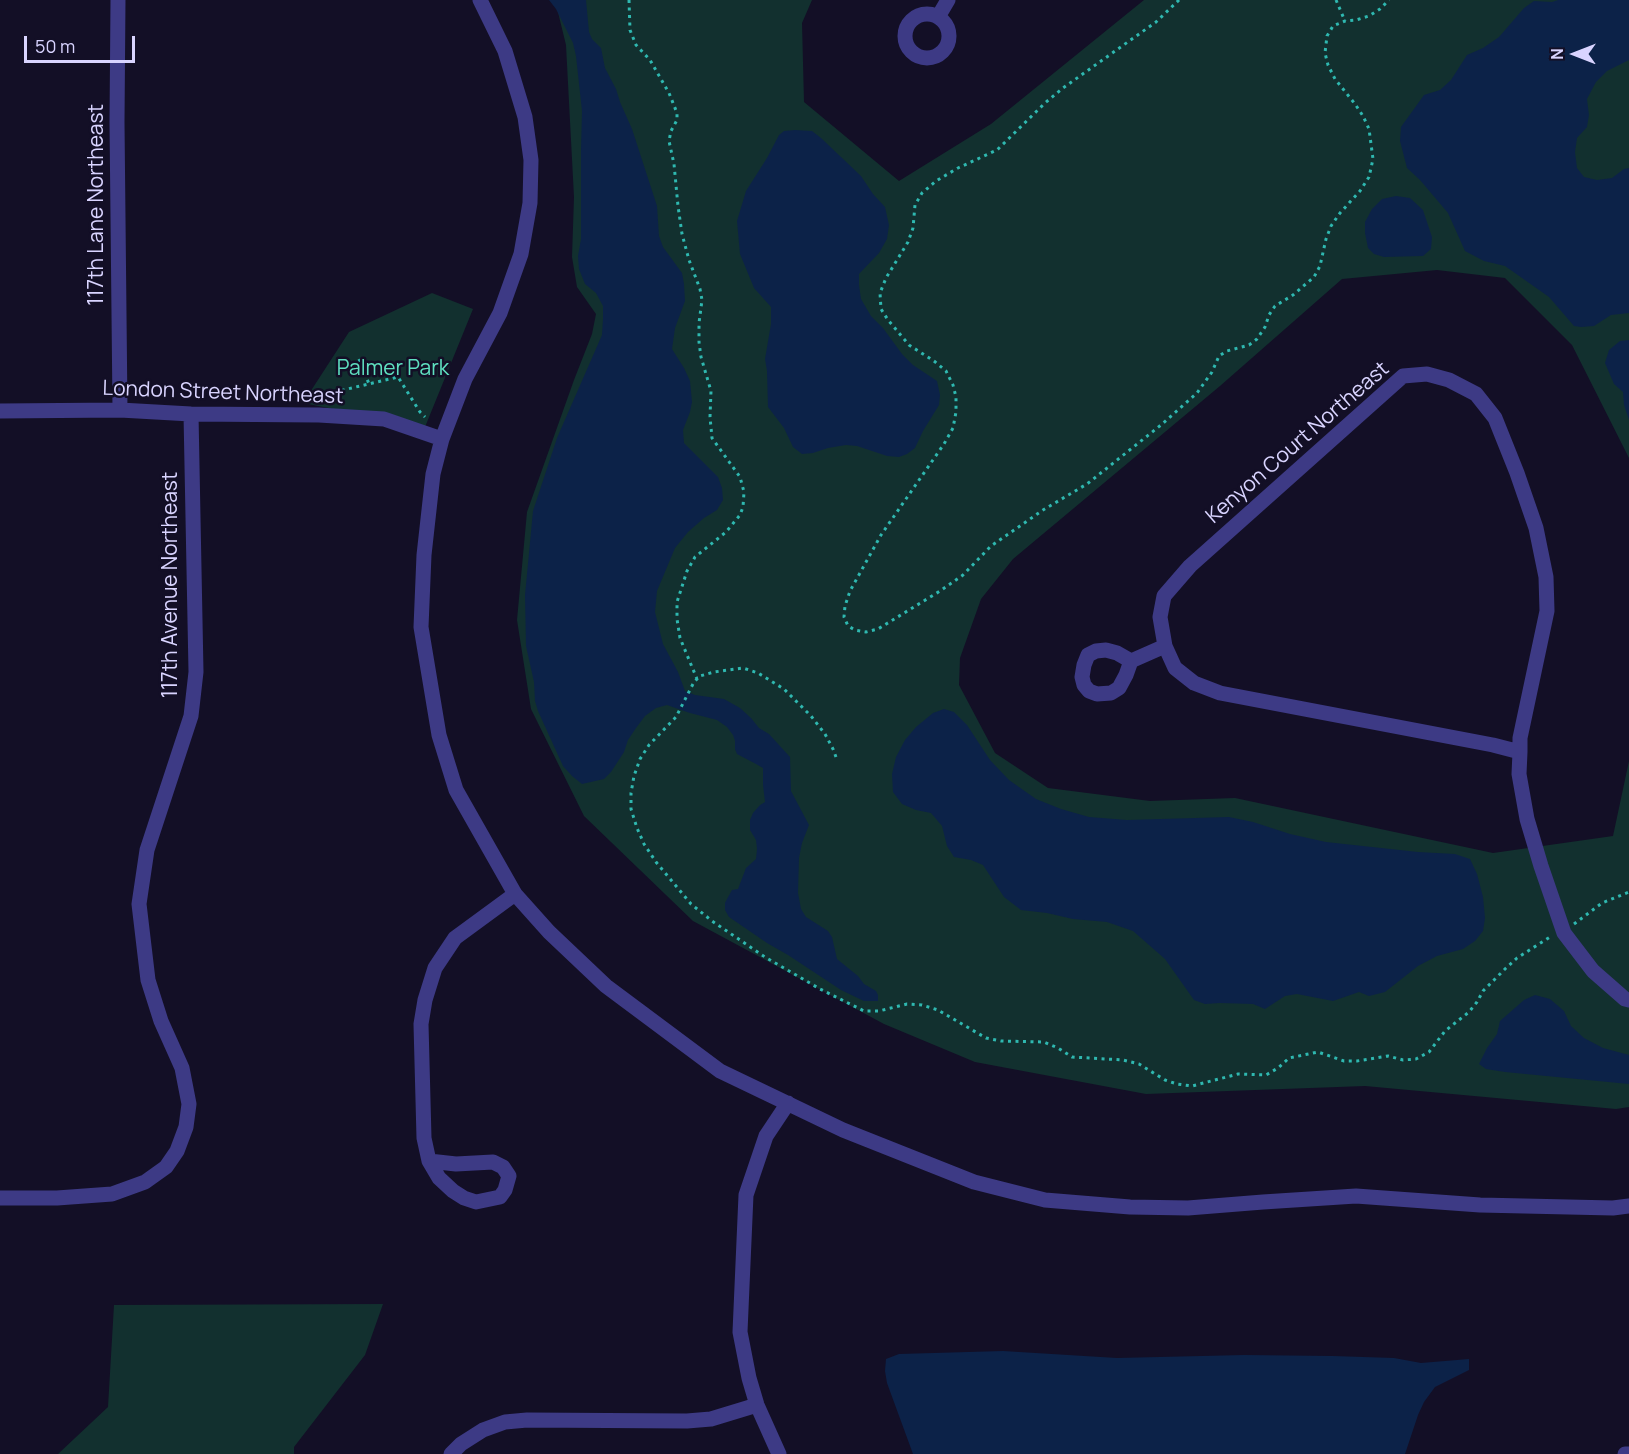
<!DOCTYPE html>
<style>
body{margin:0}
#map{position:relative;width:1629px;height:1454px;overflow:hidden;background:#130f26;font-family:Manrope,sans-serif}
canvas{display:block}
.north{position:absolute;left:1545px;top:24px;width:60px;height:60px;-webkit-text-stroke:4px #130f26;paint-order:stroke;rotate:270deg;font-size:16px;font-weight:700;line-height:24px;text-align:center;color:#d9d4ff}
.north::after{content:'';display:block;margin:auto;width:21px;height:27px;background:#d9d4ff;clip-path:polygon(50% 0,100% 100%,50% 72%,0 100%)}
.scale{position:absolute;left:24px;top:36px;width:111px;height:27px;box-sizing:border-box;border:3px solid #d9d4ff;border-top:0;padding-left:8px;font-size:18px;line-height:21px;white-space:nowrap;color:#d9d4ff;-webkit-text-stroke:4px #130f26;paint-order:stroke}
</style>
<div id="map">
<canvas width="1629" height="1454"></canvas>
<div class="north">N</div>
<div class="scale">50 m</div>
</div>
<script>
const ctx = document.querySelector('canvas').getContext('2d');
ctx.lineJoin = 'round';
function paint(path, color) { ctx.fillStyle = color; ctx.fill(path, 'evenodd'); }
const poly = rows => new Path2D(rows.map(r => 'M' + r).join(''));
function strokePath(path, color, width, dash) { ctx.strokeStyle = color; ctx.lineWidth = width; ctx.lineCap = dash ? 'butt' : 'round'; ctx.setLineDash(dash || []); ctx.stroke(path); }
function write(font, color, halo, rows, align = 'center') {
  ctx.font = font + ' Manrope,sans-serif'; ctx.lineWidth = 5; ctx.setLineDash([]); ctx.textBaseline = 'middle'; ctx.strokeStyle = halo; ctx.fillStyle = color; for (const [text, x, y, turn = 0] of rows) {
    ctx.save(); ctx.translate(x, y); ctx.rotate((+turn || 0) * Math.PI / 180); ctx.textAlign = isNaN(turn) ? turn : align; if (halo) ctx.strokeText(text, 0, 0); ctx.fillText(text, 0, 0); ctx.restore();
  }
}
paint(poly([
 [555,0,812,0,802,23,804,102,899,181,991,124,1144,0,1629,0,1629,458,1572,345,1505,278,1437,270,1342,279,1220,386,1013,559,981,599,960,658,959,685,995,753,1048,788,1150,801,1235,798,1493,853,1613,836,1629,761,1629,1107,1616,1109,1365,1086,1146,1094,975,1062,884,1024,693,921,584,816,531,709,517,620,527,512,574,380,592,334,596,314,577,287,572,257,574,197,566,45],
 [432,293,473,309,425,427,303,403,349,332],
 [383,1304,365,1355,294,1447,294,1454,58,1454,108,1407,114,1305]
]), '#12302f');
paint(poly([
 [549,0,586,0,589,32,592,39,601,48,605,68,616,89,620,102,632,129,657,206,659,236,663,247,682,273,684,284,685,301,675,328,672,349,684,368,690,381,692,402,690,412,683,430,684,443,718,477,722,488,723,500,717,510,704,518,688,532,675,548,657,591,655,612,663,644,678,672,685,691,695,695,724,699,740,708,751,718,759,728,769,734,790,757,791,791,809,825,802,843,799,858,798,893,801,909,806,917,828,931,832,937,837,959,858,976,864,984,876,991,878,995,878,1001,864,1001,841,990,788,955,767,943,729,917,725,910,725,903,727,899,732,890,738,889,746,868,756,859,757,849,756,840,750,830,750,820,753,813,760,805,765,802,763,785,763,768,756,764,737,754,735,749,735,741,733,735,727,727,717,720,690,713,667,705,656,708,645,716,636,728,628,740,624,752,611,772,604,779,582,784,572,776,563,766,538,711,535,701,534,682,526,646,525,595,533,511,557,438,602,335,603,319,603,306,596,293,585,284,579,269,578,256,581,239,581,150,582,111,576,56,573,43,556,9],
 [1558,0,1629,0,1629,60,1607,71,1596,82,1587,99,1589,115,1587,127,1577,138,1575,152,1577,168,1584,177,1597,180,1612,178,1624,169,1629,168,1629,313,1611,315,1594,326,1581,327,1574,326,1549,297,1505,266,1484,261,1465,251,1448,213,1420,180,1407,168,1400,141,1401,127,1424,95,1440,90,1451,80,1467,55,1483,48,1499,37,1524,8,1534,1,1552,2],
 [795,130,812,131,821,138,861,176,873,194,885,207,889,225,887,239,879,253,859,274,859,285,861,299,871,316,883,328,902,354,913,365,937,381,940,395,939,405,923,431,915,448,907,454,899,457,887,456,857,446,846,445,828,448,813,453,802,454,793,447,784,428,768,407,767,371,765,359,771,324,771,307,754,288,740,254,737,221,746,191,767,158,779,135,784,131],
 [1396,196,1410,198,1423,210,1432,237,1431,249,1423,256,1384,257,1374,254,1368,248,1365,233,1365,222,1372,209,1382,199],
 [1629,340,1629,420,1624,405,1623,392,1614,384,1605,363,1609,350,1620,341],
 [944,709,954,712,967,725,990,760,1009,780,1036,799,1061,809,1089,817,1127,820,1229,817,1253,822,1290,834,1326,842,1418,852,1455,854,1470,859,1477,874,1483,897,1485,918,1483,931,1475,941,1463,949,1437,956,1418,966,1385,992,1369,996,1359,992,1333,1001,1297,994,1285,996,1265,1009,1253,1004,1220,1003,1205,1004,1194,1000,1165,959,1133,931,1107,922,1073,919,1047,913,1021,910,1004,897,983,865,971,860,954,857,947,846,942,826,931,813,916,810,902,804,893,792,892,774,896,757,905,740,916,727,933,713],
 [1535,995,1550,999,1564,1011,1571,1026,1584,1038,1603,1048,1629,1055,1629,1084,1505,1072,1486,1069,1479,1064,1487,1048,1497,1034,1500,1021,1524,1000],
 [1003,1351,1117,1358,1244,1355,1333,1356,1394,1358,1421,1363,1469,1359,1469,1370,1435,1387,1424,1402,1418,1415,1405,1454,913,1454,887,1383,885,1371,886,1359,899,1354]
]), '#0c2248');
strokePath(poly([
 [629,0,630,30,636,45,650,60,669,93,677,113,677,120,671,131,669,141,674,164,678,206,682,234,689,260,700,289,702,300,699,323,699,342,701,357,711,391,710,417,712,438,740,477,744,492,743,507,740,515,726,532,695,557,687,571,677,602,677,619,680,638,697,679],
 [1179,0,1156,22,1063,88,1045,103,997,150,958,168,936,181,922,193,915,205,913,228,908,242,886,278,880,293,881,309,888,320,909,345,934,361,946,371,953,385,956,397,956,412,953,428,944,444,881,535,850,591,845,606,844,617,848,626,855,630,866,632,878,629,940,591,963,575,991,546,1043,510,1087,484,1161,425,1197,393,1212,372,1219,356,1227,351,1249,345,1257,339,1265,327,1269,315,1275,306,1293,295,1314,277,1320,266,1326,239,1331,226,1340,213,1360,191,1369,177,1373,159,1369,129,1363,116,1355,104,1335,79,1328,65,1325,53,1327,36,1333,26,1345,21,1356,20,1369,16,1380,9,1389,0],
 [1336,0,1345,21],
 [359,359,369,384],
 [323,401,326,396,339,391,398,377,420,412,425,417],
 [836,757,833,749,825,734,811,716,784,689,758,673,743,668,714,672,700,676,694,682,676,717,649,745,640,759,634,776,631,793,631,809,637,828,644,844,656,862,691,904,712,921,765,957,820,989,864,1011,879,1011,907,1004,922,1005,938,1010,986,1038,1001,1041,1044,1042,1058,1048,1072,1057,1123,1060,1139,1064,1165,1080,1177,1084,1192,1086,1238,1074,1266,1075,1278,1068,1289,1058,1318,1052,1344,1061,1357,1061,1388,1056,1403,1060,1416,1059,1429,1052,1445,1031,1469,1012,1477,1002,1483,991,1505,969,1517,958,1550,937],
 [1574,924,1602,903,1629,892]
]), '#2fb8b0', 3, [3, 4.5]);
strokePath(poly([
 [118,0,117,122,120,410],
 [480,0,505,51,525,117,531,160,530,203,521,254,500,313,465,379,442,439,433,474,424,555,421,627,439,735,456,790,515,894,549,932,606,986,720,1071,843,1130,974,1182,1045,1200,1130,1207,1188,1208,1263,1202,1356,1196,1480,1205,1613,1208,1629,1206],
 '905 36a22 22 0 1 1 44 0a22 22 0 1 1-44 0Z',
 [938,17,948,0],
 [0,411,120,410,191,414,319,415,384,419,442,439],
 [1106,650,1117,653,1131,661,1126,675,1119,688,1111,693,1097,694,1089,691,1084,685,1082,677,1084,665,1088,655,1096,651,1106,650],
 [1131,661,1165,646],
 [1520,752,1493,745,1220,693,1194,683,1175,668,1165,646,1160,617,1164,596,1190,566,1403,376,1427,374,1449,380,1476,394,1495,418,1517,473,1536,528,1546,577,1547,611,1520,738,1520,752,1519,774,1527,819,1541,866,1564,933,1593,971,1625,999,1629,1000],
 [429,1161,424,1138,421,1024,425,1000,435,968,455,938,515,894],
 [429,1161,456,1164,493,1162,503,1167,509,1176,505,1190,500,1197,476,1202,464,1198,453,1191,439,1178,429,1161],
 [0,1198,57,1198,112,1194,145,1182,166,1167,177,1151,186,1127,189,1104,182,1068,161,1021,148,980,139,904,147,850,191,716,196,672,191,414],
 [451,1454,461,1444,483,1430,505,1422,527,1420,687,1421,711,1419,757,1405],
 [779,1454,757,1405,749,1378,740,1332,746,1195,766,1136,788,1103],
 [1625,1454,1628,1454]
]), '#3d3a85', 15);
write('21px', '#d9d4ff', '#130f26', [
 ["117th Lane Northeast",97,205,-90],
 ["London Street Northeast",223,393,2],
 ["Kenyon Court Northeast",1298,443,-41],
 ["117th Avenue Northeast",171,585,-90]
]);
write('21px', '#5fe0c0', '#130f26', [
 ["Palmer Park",393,369]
]);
</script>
